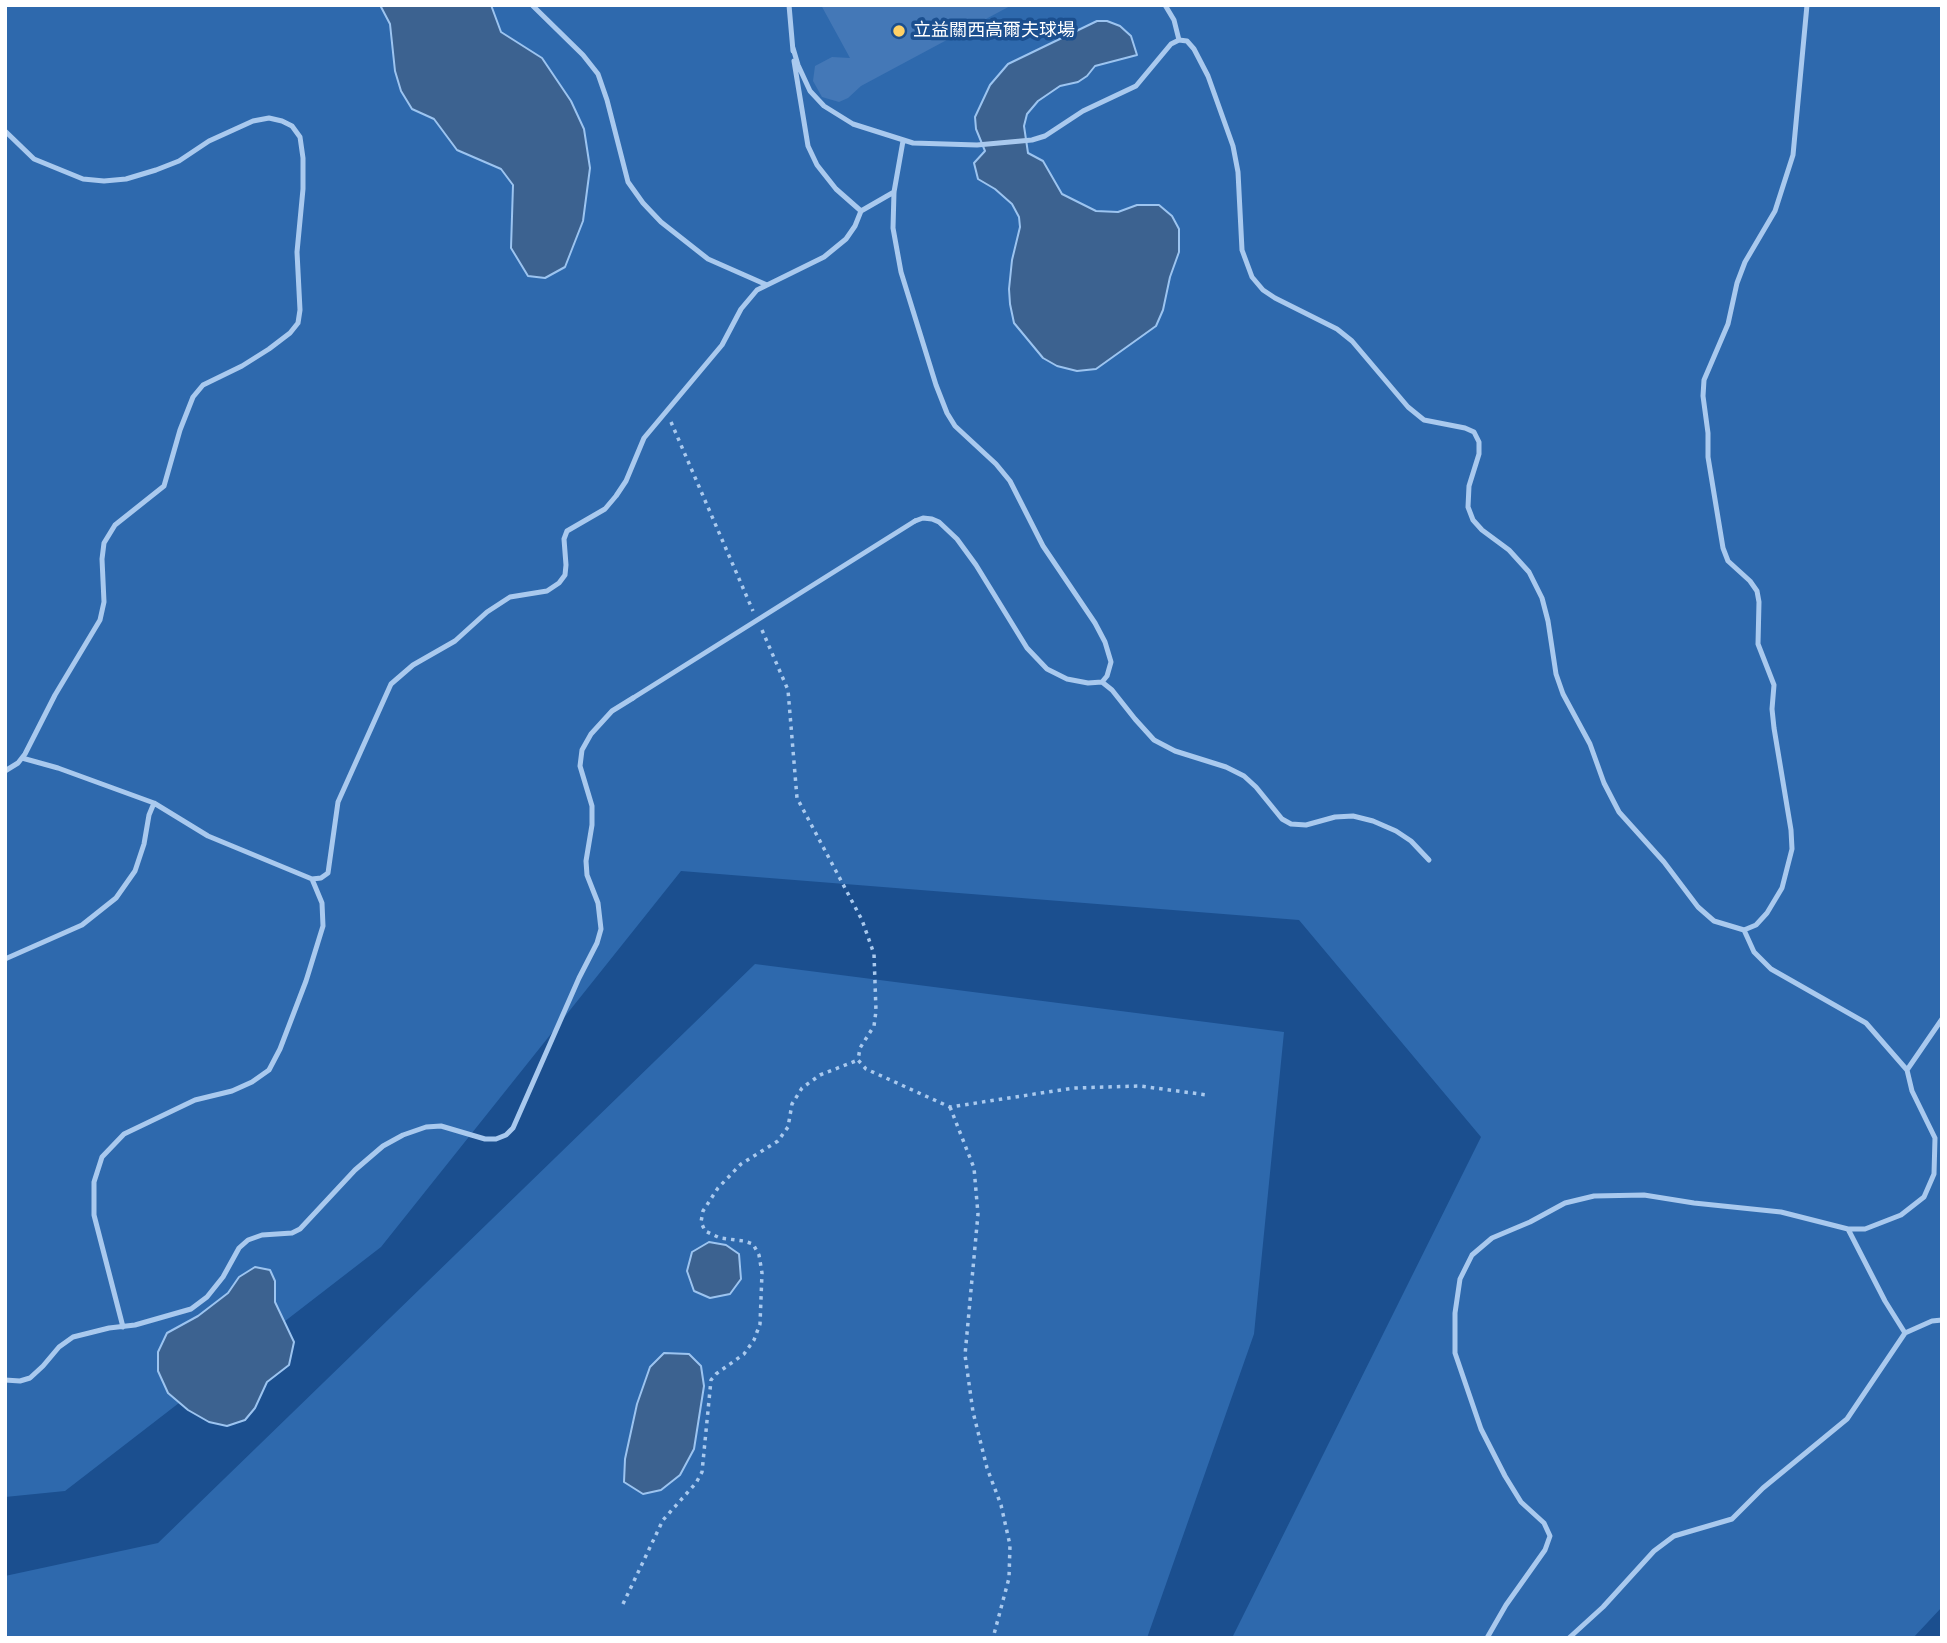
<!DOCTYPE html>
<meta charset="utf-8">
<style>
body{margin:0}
#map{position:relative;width:1947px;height:1643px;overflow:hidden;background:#1b4f8f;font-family:Rubik,sans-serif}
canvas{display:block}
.frame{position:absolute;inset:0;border:7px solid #fff;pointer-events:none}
</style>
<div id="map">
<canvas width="1947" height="1643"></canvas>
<div class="frame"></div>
</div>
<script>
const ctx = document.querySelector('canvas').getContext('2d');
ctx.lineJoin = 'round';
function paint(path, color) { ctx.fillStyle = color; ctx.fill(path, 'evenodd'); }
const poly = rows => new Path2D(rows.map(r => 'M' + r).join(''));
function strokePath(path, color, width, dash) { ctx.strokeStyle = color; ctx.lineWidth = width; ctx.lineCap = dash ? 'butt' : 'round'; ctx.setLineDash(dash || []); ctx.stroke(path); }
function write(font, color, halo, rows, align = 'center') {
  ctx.font = font + ' Rubik,"Noto Sans TC",sans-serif'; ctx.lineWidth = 7; ctx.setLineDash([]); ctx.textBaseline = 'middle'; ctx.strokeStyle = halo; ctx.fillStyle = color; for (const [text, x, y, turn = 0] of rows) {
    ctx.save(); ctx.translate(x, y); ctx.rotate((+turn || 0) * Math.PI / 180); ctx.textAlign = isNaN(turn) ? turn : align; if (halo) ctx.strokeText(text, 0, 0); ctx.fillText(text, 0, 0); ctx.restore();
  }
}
paint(poly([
 [5,5,1942,5,1942,1607,1913,1638,1232,1638,1481,1137,1299,920,681,871,381,1247,65,1491,5,1497],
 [755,964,1284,1032,1254,1334,1147,1638,5,1638,5,1576,158,1543]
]), '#2e69ad');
const water = poly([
 [380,5,491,5,501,32,542,58,571,101,584,129,590,168,583,221,565,267,545,278,528,276,511,248,513,185,501,169,457,150,434,119,412,109,401,91,395,71,390,24,380,5],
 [1097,21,1107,21,1120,26,1131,36,1137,55,1095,66,1087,76,1078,82,1060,86,1038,101,1027,114,1024,126,1028,153,1043,161,1062,194,1096,211,1118,212,1137,205,1159,205,1172,216,1179,229,1179,252,1170,277,1163,310,1156,326,1096,369,1077,371,1057,366,1043,358,1014,323,1010,304,1009,289,1012,260,1020,227,1019,217,1012,204,995,189,978,179,974,163,985,151,976,129,975,117,990,85,1008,64,1097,21],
 [709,1242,726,1245,739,1254,741,1279,730,1294,710,1298,694,1291,687,1271,692,1252,709,1242],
 [255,1267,270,1270,275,1281,275,1302,294,1342,289,1365,267,1382,255,1408,245,1420,227,1426,209,1422,188,1410,168,1393,158,1371,158,1352,167,1333,198,1316,228,1293,239,1277,255,1267],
 [664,1353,689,1354,701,1366,704,1386,694,1449,680,1475,661,1490,643,1494,624,1482,625,1459,637,1404,650,1367,664,1353]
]);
paint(water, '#3c6290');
strokePath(water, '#9cc4f0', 2);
paint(poly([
 [821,5,1012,5,861,86,848,98,839,102,822,97,813,81,815,66,832,57,850,58]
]), '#4478b7');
strokePath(poly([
 [671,422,753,611],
 [762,630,788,690,797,798,862,920,874,954,876,1011,874,1026,860,1048,858,1060,866,1069,950,1107,1074,1088,1140,1086,1207,1095],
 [950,1107,974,1168,978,1214,965,1355,973,1412,987,1468,1001,1505,1010,1545,1009,1578,993,1638],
 [623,1604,663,1520,696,1483,702,1472,711,1380,716,1374,744,1354,754,1340,760,1324,762,1273,759,1255,753,1244,744,1241,720,1238,705,1231,701,1222,703,1211,718,1188,741,1164,778,1141,788,1127,792,1104,802,1088,820,1075,858,1060]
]), '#a9c9ee', 3.5, [3.5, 5]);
strokePath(poly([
 [532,5,583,55,598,74,607,100,628,182,643,203,661,222,708,259,767,285],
 [789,5,793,51],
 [1165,5,1174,20,1179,40],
 [793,48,798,65,810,91,824,106,853,124,913,143,977,145,1032,140,1045,136,1083,111,1136,86,1171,44,1179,40,1187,41,1194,49,1208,76,1233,146,1238,172,1242,250,1252,277,1263,290,1275,298,1337,329,1352,341,1408,407,1424,420,1465,428,1474,432,1479,442,1479,454,1469,486,1468,507,1473,520,1482,530,1509,550,1529,572,1542,598,1548,621,1556,674,1563,694,1590,744,1604,783,1619,812,1664,862,1698,907,1714,921,1744,930,1756,925,1767,913,1782,888,1792,849,1791,830,1774,728,1772,709,1774,685,1758,644,1759,602,1757,591,1750,581,1728,561,1723,548,1708,457,1708,433,1703,396,1704,380,1728,324,1737,283,1745,262,1775,211,1793,155,1807,5],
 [5,131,34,159,83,179,104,181,126,179,156,170,179,161,209,141,253,121,269,118,282,121,292,126,300,137,303,158,303,189,297,252,300,310,298,323,290,333,269,349,242,366,203,385,193,397,180,430,164,486,115,525,104,543,102,559,104,602,100,620,55,695,25,754,18,763,5,771],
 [903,141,894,192,893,228,901,272,936,385,947,413,955,426,996,464,1010,481,1043,546,1095,623,1105,642,1111,662,1107,676,1102,682,1088,683,1067,679,1047,669,1027,648,976,565,957,539,939,522,932,519,923,518,915,521],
 [861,211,894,192],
 [1102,682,1112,690,1135,719,1154,740,1175,751,1226,767,1244,776,1256,787,1282,819,1291,824,1306,825,1335,817,1353,816,1373,821,1396,831,1411,841,1429,860],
 [22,758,58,768,154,803],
 [1744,930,1754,952,1771,969,1866,1023,1907,1070],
 [5,959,82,925,116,898,135,871,144,844,149,815,154,803,208,836,312,879,321,878,328,873,338,802,391,684,413,665,455,641,487,612,510,597,547,591,559,583,565,575,566,565,564,539,567,531,605,509,616,496,626,481,644,438,722,345,741,309,757,290,824,257,846,239,855,226,861,211,836,189,817,165,808,146,794,61],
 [1848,1229,1885,1301,1905,1333],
 [123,1327,94,1215,94,1182,102,1157,124,1134,195,1100,232,1091,252,1082,269,1070,280,1049,306,981,323,926,322,903,312,879],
 [5,1380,20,1381,30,1378,43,1366,59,1347,73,1337,109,1328,135,1325,191,1309,207,1297,223,1277,239,1248,248,1240,262,1235,292,1233,300,1229,355,1170,383,1146,403,1135,426,1127,441,1126,485,1139,496,1139,506,1135,513,1128,579,978,597,943,601,929,598,903,587,875,586,861,592,825,592,806,580,766,582,750,591,734,612,711,633,698],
 [1487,1638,1506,1605,1545,1550,1550,1536,1544,1523,1521,1502,1505,1476,1481,1429,1455,1353,1455,1313,1460,1279,1472,1255,1492,1238,1530,1222,1565,1203,1594,1196,1644,1195,1694,1203,1781,1212,1848,1229,1865,1229,1901,1215,1924,1197,1934,1174,1935,1138,1912,1091,1907,1070,1942,1019],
 [1569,1638,1603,1607,1654,1551,1674,1536,1732,1519,1763,1488,1847,1419,1905,1333,1932,1321,1942,1320]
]), '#a9c9ee', 5);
strokePath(poly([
 [633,698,915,521]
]), '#a9c9ee', 5);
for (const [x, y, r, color] of [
 [899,31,7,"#ffd166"]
]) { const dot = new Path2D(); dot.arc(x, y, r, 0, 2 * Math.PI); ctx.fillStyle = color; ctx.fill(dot); strokePath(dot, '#1b4f8f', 2.5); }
write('18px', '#fff', '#1b4f8f', [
 ["立益關西高爾夫球場",913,31]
], 'left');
</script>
